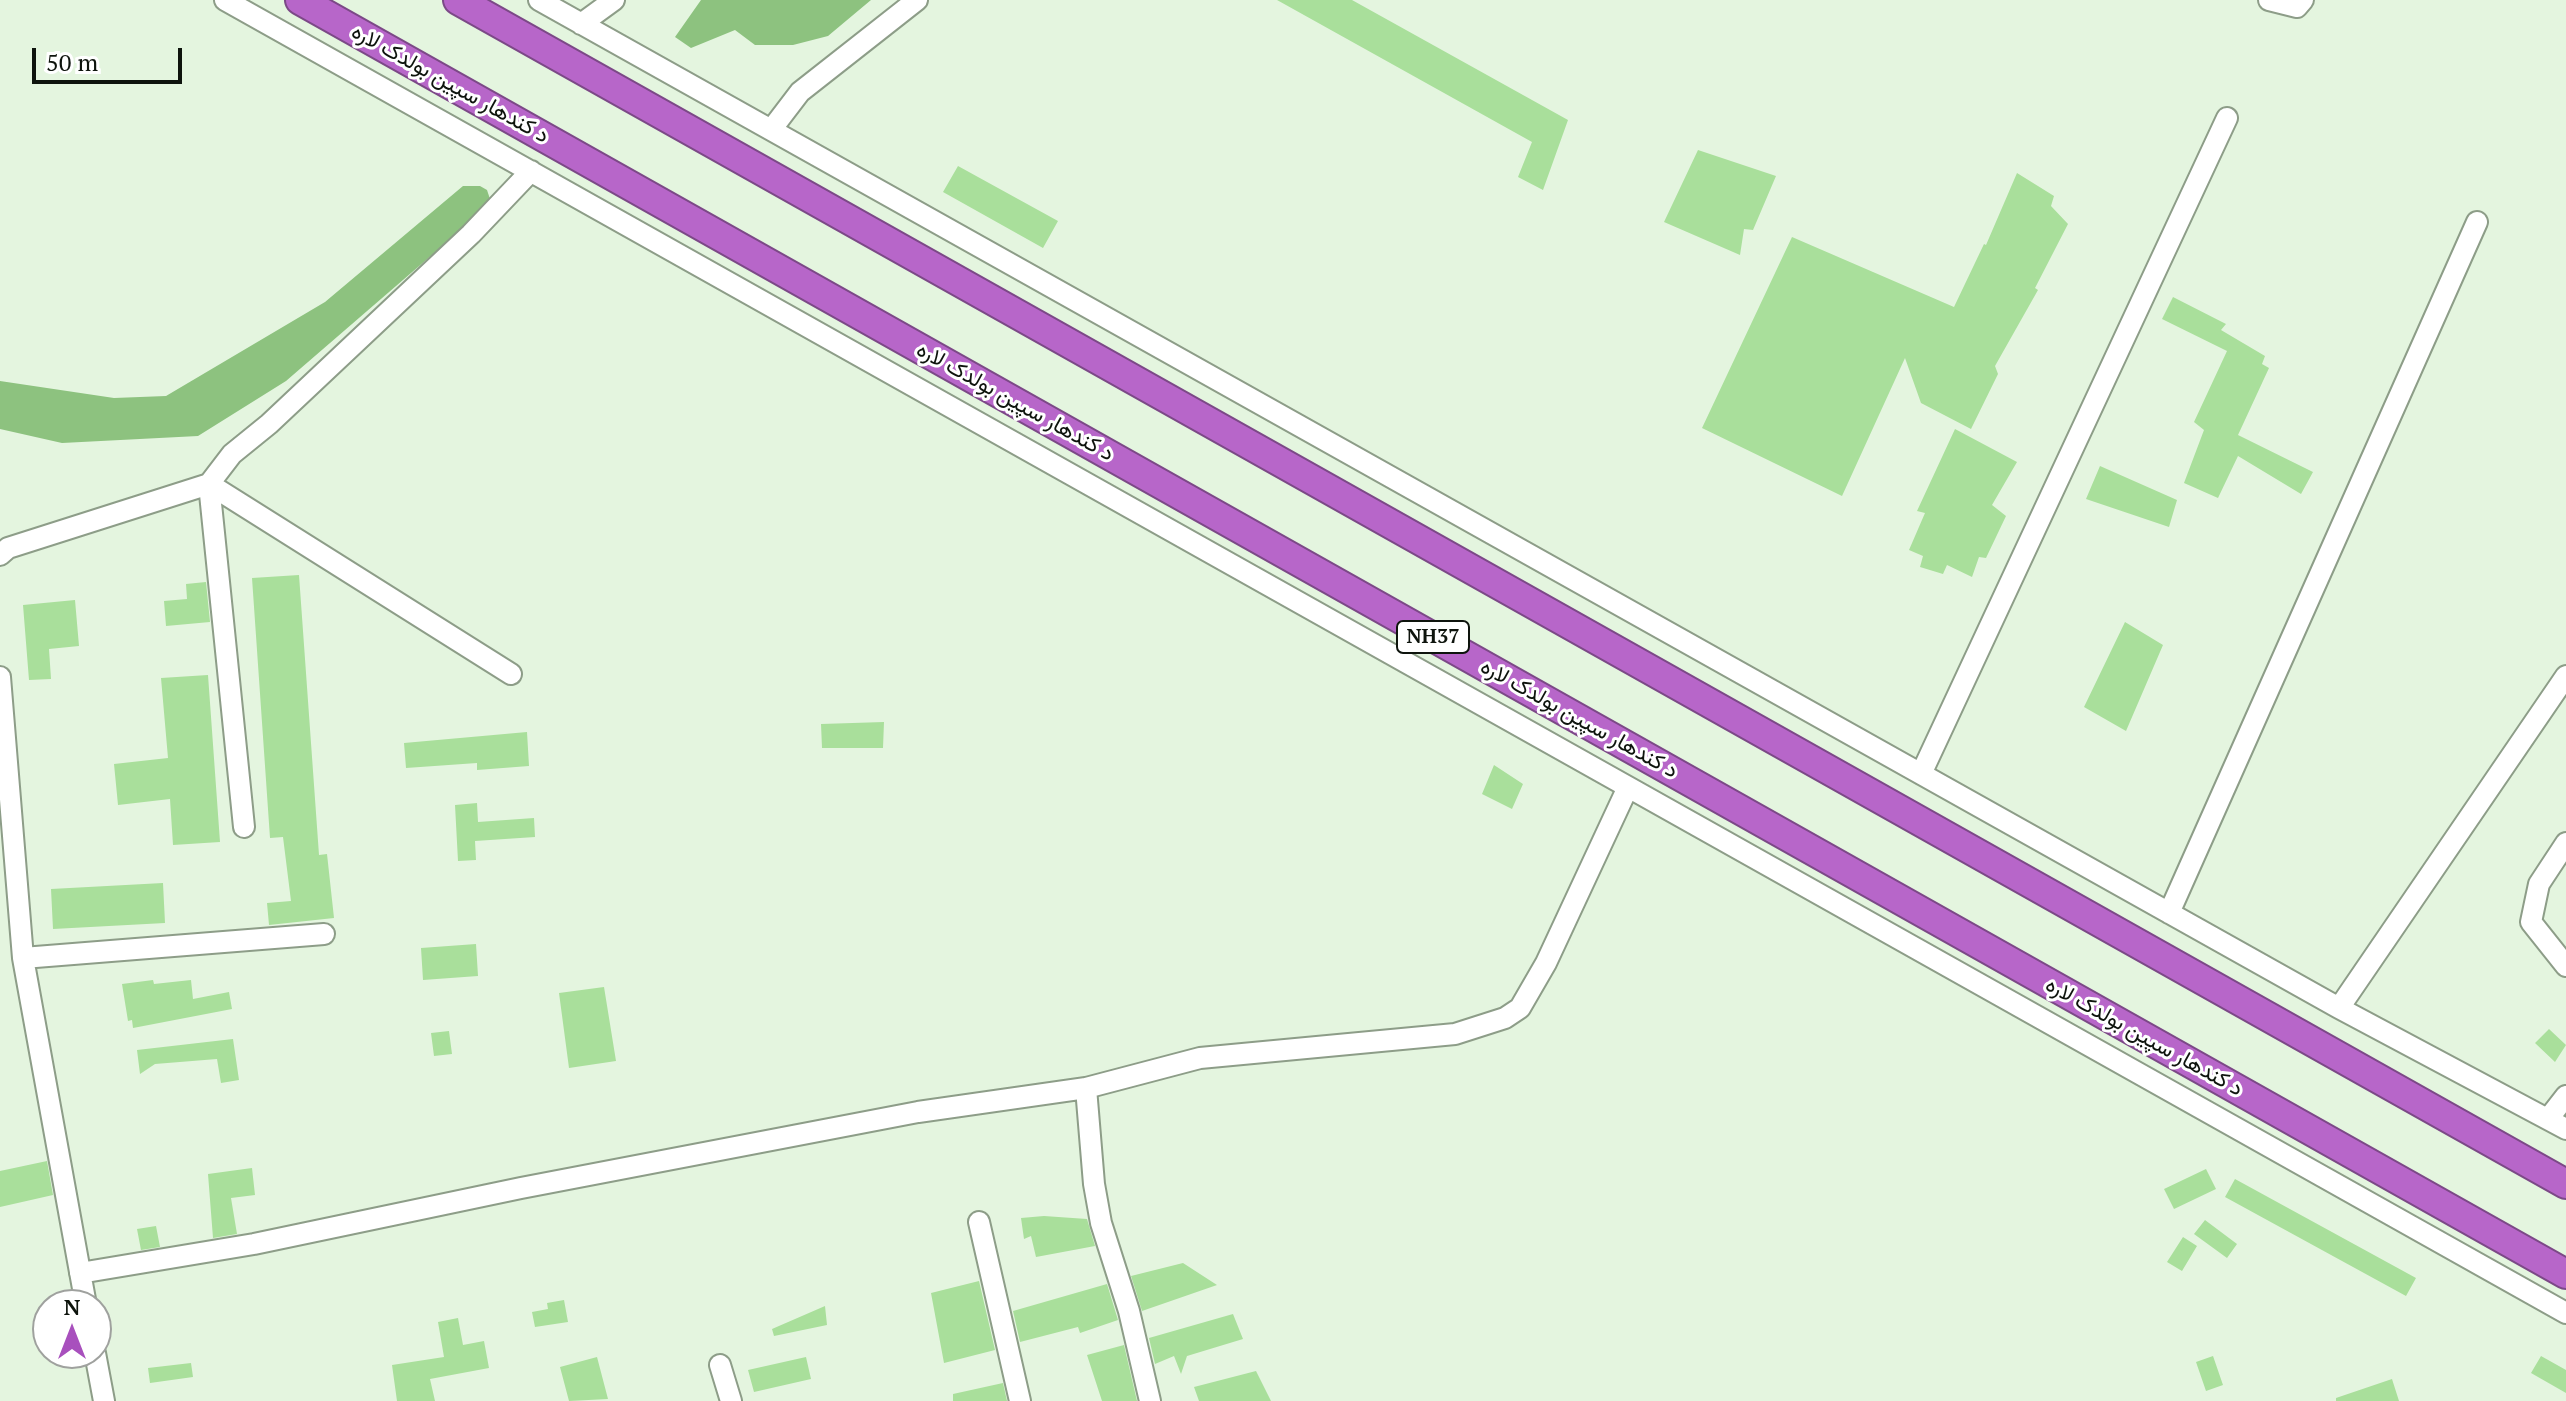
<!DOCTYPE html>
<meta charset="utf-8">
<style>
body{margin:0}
#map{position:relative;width:2566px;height:1401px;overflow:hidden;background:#e4f5df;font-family:"PT Serif",serif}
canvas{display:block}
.north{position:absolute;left:32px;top:1289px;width:80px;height:80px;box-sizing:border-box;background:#fff;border:2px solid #9fa19e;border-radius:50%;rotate:0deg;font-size:22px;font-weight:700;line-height:32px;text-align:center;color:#0e140d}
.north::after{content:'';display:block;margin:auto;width:28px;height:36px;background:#a850bd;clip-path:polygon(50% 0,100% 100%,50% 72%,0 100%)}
.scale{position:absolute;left:32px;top:48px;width:150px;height:36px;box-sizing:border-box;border:4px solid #0e140d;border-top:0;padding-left:10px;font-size:24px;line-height:28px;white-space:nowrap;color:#0e140d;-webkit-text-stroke:6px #fff;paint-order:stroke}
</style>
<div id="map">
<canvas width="2566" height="1401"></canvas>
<div class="north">N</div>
<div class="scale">50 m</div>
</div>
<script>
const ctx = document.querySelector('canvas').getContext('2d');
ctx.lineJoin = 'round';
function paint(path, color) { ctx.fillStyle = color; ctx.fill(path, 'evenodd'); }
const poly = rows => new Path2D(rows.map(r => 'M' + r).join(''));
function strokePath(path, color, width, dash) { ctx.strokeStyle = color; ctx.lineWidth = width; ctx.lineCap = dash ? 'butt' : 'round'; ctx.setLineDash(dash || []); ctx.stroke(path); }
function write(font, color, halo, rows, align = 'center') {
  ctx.font = font + ' "PT Serif",Vazirmatn,serif'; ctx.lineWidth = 6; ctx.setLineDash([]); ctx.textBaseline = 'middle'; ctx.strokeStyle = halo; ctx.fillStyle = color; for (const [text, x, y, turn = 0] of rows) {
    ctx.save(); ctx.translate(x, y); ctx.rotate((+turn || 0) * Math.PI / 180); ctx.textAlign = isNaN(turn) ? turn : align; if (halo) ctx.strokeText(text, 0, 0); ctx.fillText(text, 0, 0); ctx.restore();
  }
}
paint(poly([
 [701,0,871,0,828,36,793,45,755,45,735,30,691,48,675,37],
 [463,186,480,186,487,190,490,199,484,210,286,381,198,436,62,443,0,429,0,381,114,398,166,396,325,302]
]), '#8dc27f');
paint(poly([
 [1277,0,1352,0,1568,120,1543,190,1518,177,1532,142],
 [1698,150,1776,176,1753,230,1744,229,1740,255,1664,222],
 [958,166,1058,221,1043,248,943,192],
 [2017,173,2054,196,2051,206,2068,224,2035,288,2038,290,1995,366,1998,374,1971,429,1921,403,1905,358,1842,496,1702,428,1792,237,1954,307,1984,244,1986,245],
 [2173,297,2226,324,2221,330,2265,356,2262,364,2269,368,2238,435,2313,472,2301,494,2238,456,2218,498,2184,483,2204,430,2194,422,2227,351,2162,319],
 [1955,429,2017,462,1992,505,2006,516,1986,558,1979,557,1972,577,1947,565,1943,574,1920,567,1923,556,1909,550,1925,513,1917,511],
 [2100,466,2177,500,2169,527,2086,499],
 [299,575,319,855,327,854,334,918,269,925,267,903,291,901,283,837,270,838,252,578],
 [206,582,210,622,166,626,164,601,187,599,186,584],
 [75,600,79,646,49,649,51,679,29,680,23,605],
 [2125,622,2163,645,2126,731,2084,707],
 [208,675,220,842,173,845,170,799,118,805,114,764,168,758,161,678],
 [884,722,883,748,822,748,821,724],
 [527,732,529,766,477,770,477,763,406,768,404,743],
 [1494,765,1523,784,1512,809,1482,794],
 [477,803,478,822,534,818,535,837,475,841,476,860,458,861,455,805],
 [163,883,165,923,53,929,51,889],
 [476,944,478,976,423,980,421,948],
 [153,980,154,984,191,980,193,999,229,992,232,1009,133,1028,132,1020,128,1021,122,984],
 [604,987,616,1061,569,1068,559,993],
 [2549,1029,2566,1045,2555,1062,2535,1043],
 [449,1031,452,1054,434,1056,431,1033],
 [233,1039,239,1080,221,1083,217,1059,155,1064,140,1074,137,1050],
 [47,1161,53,1195,0,1207,0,1171],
 [252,1168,255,1195,231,1198,237,1234,213,1238,208,1174],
 [2206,1169,2216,1189,2174,1209,2164,1189],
 [2235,1179,2416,1278,2406,1296,2225,1197],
 [1044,1216,1087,1219,1095,1246,1036,1257,1031,1236,1024,1239,1021,1218],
 [2205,1220,2237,1244,2227,1258,2194,1234],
 [156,1226,160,1247,141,1250,137,1229],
 [2183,1237,2197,1246,2182,1271,2167,1262],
 [1183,1263,1217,1285,1142,1311,1131,1276],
 [979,1281,995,1350,944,1363,931,1293],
 [1107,1284,1118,1320,1080,1333,1078,1327,1020,1342,1013,1311],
 [564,1300,568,1322,535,1327,532,1312,548,1309,547,1303],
 [825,1306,827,1325,774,1336,772,1329],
 [1233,1314,1243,1339,1187,1356,1181,1374,1174,1356,1155,1364,1149,1338],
 [458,1318,463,1345,484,1341,489,1368,430,1379,435,1401,397,1401,392,1365,444,1357,438,1322],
 [1124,1345,1137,1401,1102,1401,1087,1355],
 [2213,1356,2223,1385,2206,1391,2196,1362],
 [2541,1356,2566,1370,2566,1393,2531,1373],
 [597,1357,608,1399,569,1401,560,1367],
 [806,1357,811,1379,754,1392,748,1370],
 [191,1363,193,1377,150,1383,148,1368],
 [1256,1371,1271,1401,1199,1401,1194,1387],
 [2392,1379,2399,1401,2336,1401,2336,1398],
 [1003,1383,1007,1401,953,1401,953,1394]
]), '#a9df9b');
const minor = poly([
 [225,0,2566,1313],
 [539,0,2339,1008,2566,1129],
 [2269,0,2297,7,2303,0],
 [581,24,614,0],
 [771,130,800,92,917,0],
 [209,484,511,674],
 [209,484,244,827],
 [0,555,8,548,209,484,232,454,269,424,471,234,531,171],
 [0,677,23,958,86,1305],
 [1921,774,2227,118],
 [2566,843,2539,884,2531,922,2566,966],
 [2169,913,2477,222],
 [23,958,324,934],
 [2339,1008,2566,676],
 [1086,1088,1094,1184,1101,1223,1129,1311,1150,1401],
 [2548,1119,2566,1096],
 [979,1222,1020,1401],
 [80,1273,254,1244,521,1188,918,1112,1086,1088,1200,1058,1455,1034,1505,1018,1520,1008,1546,963,1628,787],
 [95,1353,104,1401],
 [720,1365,731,1401]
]);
const highway = poly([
 [300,0,2566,1274],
 [458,0,2566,1184]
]);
strokePath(minor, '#8d9d88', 24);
strokePath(highway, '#7c4987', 32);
strokePath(minor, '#fff', 20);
strokePath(highway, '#b766c9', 28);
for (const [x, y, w] of [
 [1433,637,72]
]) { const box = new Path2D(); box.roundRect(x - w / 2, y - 16, w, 32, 6); ctx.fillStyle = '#fff'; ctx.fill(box); strokePath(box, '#0e140d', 2); }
write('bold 20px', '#0e140d', null, [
 ["NH37",1433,637]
]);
write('22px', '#0e140d', '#fff', [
 ["د کندهار سپین بولدک لاره",450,84,29],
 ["د کندهار سپین بولدک لاره",1015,402,29],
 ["د کندهار سپین بولدک لاره",1579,719,29],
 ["د کندهار سپین بولدک لاره",2144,1037,29]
]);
</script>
